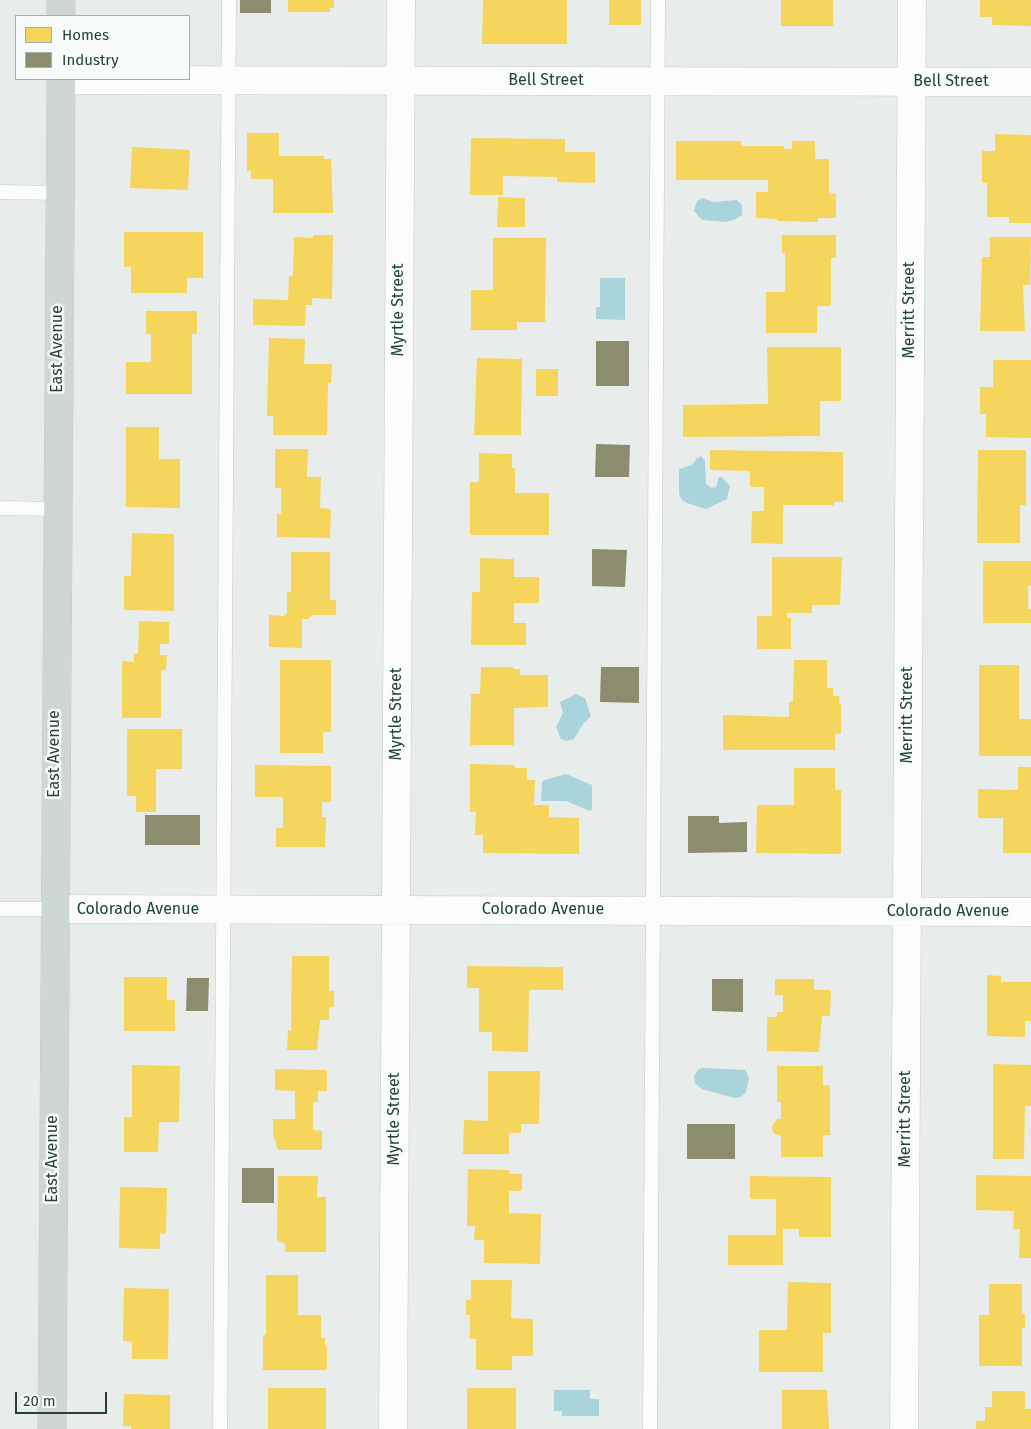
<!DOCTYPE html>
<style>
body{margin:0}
#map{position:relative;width:1031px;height:1429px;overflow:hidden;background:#e8edeb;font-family:"Fira Sans",sans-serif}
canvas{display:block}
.legend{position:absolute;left:15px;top:15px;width:175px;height:65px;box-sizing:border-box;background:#f7fbf9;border:1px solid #a3b1ad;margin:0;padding:6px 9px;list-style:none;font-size:15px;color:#24423a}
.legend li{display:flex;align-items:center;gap:10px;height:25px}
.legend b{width:25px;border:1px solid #a3b1ad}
.scale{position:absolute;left:15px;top:1392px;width:92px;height:22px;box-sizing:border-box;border:2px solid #24423a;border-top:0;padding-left:6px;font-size:15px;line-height:18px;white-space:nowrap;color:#24423a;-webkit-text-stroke:4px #f7fbf9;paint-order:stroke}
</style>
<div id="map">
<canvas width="1031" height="1429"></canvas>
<ul class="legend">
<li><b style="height:14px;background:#f6d55c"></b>Homes</li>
<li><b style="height:14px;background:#8c8c6e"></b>Industry</li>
</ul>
<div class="scale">20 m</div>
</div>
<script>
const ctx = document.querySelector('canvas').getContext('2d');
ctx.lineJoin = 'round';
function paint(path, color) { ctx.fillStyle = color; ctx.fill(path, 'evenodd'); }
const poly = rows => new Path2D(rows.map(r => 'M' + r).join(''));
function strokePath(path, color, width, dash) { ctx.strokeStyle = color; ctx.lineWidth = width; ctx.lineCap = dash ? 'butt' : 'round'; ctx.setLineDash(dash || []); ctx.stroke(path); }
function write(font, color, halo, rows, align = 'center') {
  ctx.font = font + ' "Fira Sans",sans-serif'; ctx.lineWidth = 5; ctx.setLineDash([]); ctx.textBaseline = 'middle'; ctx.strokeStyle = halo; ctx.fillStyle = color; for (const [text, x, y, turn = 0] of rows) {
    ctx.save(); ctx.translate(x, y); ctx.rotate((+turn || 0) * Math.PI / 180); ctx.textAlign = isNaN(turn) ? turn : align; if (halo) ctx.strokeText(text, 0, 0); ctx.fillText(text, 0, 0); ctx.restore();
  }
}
paint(poly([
 [702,198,714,202,737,200,742,205,742,215,736,219,726,222,702,220,694,211,697,201],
 [600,278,625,278,625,320,596,319,596,307,600,307],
 [701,456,705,461,706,484,711,488,716,487,719,477,722,477,730,486,727,499,706,509,687,503,682,500,679,494,679,469,692,465,696,459],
 [576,694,585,698,591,716,583,724,574,739,566,741,561,739,556,727,563,713,560,702],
 [566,774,592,785,592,809,590,811,566,801,541,801,542,781],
 [703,1068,745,1070,749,1078,746,1092,741,1097,735,1098,702,1089,695,1083,694,1076,699,1069],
 [554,1390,590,1390,590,1399,599,1399,599,1416,562,1416,562,1411,554,1411]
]), '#a9d4db');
paint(poly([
 [288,0,334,0,334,8,330,8,330,12,288,12],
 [483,0,567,0,567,44,482,44],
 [609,0,641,0,641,25,609,25],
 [781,0,833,0,833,26,781,26],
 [980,0,1031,0,1031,26,992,25,992,17,980,17],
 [247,133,279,133,279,156,324,156,324,159,331,159,333,213,273,213,273,179,251,179,251,171,247,171],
 [995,134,1031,135,1031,223,1009,223,1009,217,987,217,987,183,982,183,982,151,995,151],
 [471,138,565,139,565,152,595,152,595,183,557,182,557,177,503,176,503,195,470,195],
 [676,141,741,141,741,146,784,146,784,149,792,149,792,141,815,141,815,159,829,159,829,194,836,194,836,218,818,218,818,222,777,221,777,219,756,218,756,192,768,192,768,180,676,180],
 [132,147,190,150,188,190,130,188],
 [498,197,525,198,525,227,497,227],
 [124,232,203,232,203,278,187,278,187,293,131,293,131,267,124,267],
 [313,235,333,235,332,299,312,298,312,305,306,305,305,326,253,325,253,299,288,300,289,276,293,276,294,237,313,238],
 [782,235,836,235,836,258,831,258,831,306,817,306,817,333,766,333,766,292,785,292,785,253,782,253],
 [990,237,1031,237,1030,285,1023,285,1025,331,980,331,982,257,990,257],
 [493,238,546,238,545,322,517,322,517,330,471,330,471,290,493,290],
 [146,311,197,311,197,334,192,334,192,394,126,394,126,362,151,362,151,334,146,334],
 [269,338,305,339,304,364,332,364,331,383,328,383,327,435,273,435,273,416,267,416],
 [767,347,841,347,841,401,820,401,820,436,683,437,683,405,768,404],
 [477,358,522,359,521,435,474,435],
 [993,360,1031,360,1031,438,986,437,986,414,980,414,980,387,993,387],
 [536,369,558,369,558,396,536,396],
 [126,427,159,427,159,459,180,459,180,508,126,507],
 [275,449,308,449,307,477,321,477,320,508,331,509,330,538,277,537,277,514,281,514,281,488,275,488],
 [710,450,843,452,843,502,834,502,834,505,783,505,783,544,751,543,752,511,764,511,764,487,750,487,750,471,710,470],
 [978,450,1026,450,1026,505,1020,505,1020,543,977,543],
 [479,453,512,454,512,468,515,468,515,493,549,493,549,535,470,535,470,482,479,482],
 [132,533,174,534,174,611,124,610,124,576,131,576],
 [291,552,330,552,330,600,336,600,336,615,312,615,308,619,302,619,302,648,269,647,269,615,284,616,287,613,287,592,291,592],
 [772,557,842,557,840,605,812,605,812,613,787,613,787,618,791,618,791,649,757,649,757,616,772,616],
 [480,558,514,559,514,577,539,577,539,603,514,603,514,623,526,623,526,645,471,645,472,592,480,592],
 [983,561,1031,561,1031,586,1028,586,1028,609,1031,609,1031,623,983,623],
 [139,621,169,622,169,644,160,644,160,655,167,655,166,670,161,670,161,718,122,718,122,661,134,662,134,654,138,654],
 [280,660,331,660,331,732,323,732,323,753,280,753],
 [794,660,827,660,827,688,833,688,833,696,839,696,839,703,841,703,841,734,835,734,835,750,723,750,723,715,789,717,789,702,793,702],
 [979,665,1019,665,1019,719,1031,719,1031,756,979,756],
 [481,667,513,667,513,669,520,669,520,675,548,675,548,707,514,708,514,745,470,745,471,694,480,694],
 [127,729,182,729,182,769,156,769,156,812,136,812,136,796,127,796],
 [470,764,515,765,515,768,527,768,527,780,535,780,534,805,549,805,549,817,579,818,579,854,483,853,483,835,475,835,476,812,470,812],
 [255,765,331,766,331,802,322,802,322,817,326,817,325,847,276,847,276,828,283,828,283,797,255,797],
 [1018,767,1031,767,1031,853,1003,853,1003,818,978,818,978,789,1018,790],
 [794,768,835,768,835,790,841,790,841,854,756,853,757,805,794,805],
 [292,956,329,956,329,991,334,991,334,1007,329,1007,329,1020,320,1020,317,1050,287,1050,288,1030,291,1031],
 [467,966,563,967,563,990,529,990,528,1052,492,1051,492,1032,479,1032,479,988,467,988],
 [987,975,1001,976,1001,982,1031,982,1031,1021,1025,1021,1025,1037,987,1036],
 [124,977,167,977,167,1000,175,1000,175,1031,124,1031],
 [775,979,814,979,814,990,831,990,830,1016,822,1016,819,1052,767,1051,767,1017,777,1017,777,1012,783,1012,783,995,775,995],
 [993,1064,1031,1065,1031,1106,1025,1106,1024,1159,993,1159],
 [132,1065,180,1066,179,1122,159,1122,158,1152,124,1152,124,1117,132,1117],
 [777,1066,823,1066,823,1086,830,1085,830,1135,823,1135,823,1157,781,1157,781,1136,774,1134,772,1127,777,1119,781,1119,781,1102,777,1102],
 [275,1069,327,1070,327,1091,318,1091,318,1102,313,1102,313,1130,322,1131,322,1150,278,1150,273,1134,273,1119,295,1119,295,1091,275,1090],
 [488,1071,540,1071,539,1124,521,1124,521,1133,509,1133,509,1154,463,1154,464,1120,488,1121],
 [468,1169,509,1170,509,1174,522,1174,522,1191,509,1191,509,1213,541,1214,540,1264,484,1263,484,1240,474,1240,475,1226,467,1226],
 [976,1175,1031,1176,1031,1258,1019,1258,1020,1229,1013,1229,1014,1211,976,1210],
 [278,1176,318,1176,317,1197,326,1197,326,1252,285,1252,285,1244,277,1240],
 [750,1176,831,1177,831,1237,799,1237,799,1229,783,1229,783,1265,728,1265,728,1235,776,1235,776,1199,750,1199],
 [120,1187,167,1188,166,1234,160,1233,160,1249,119,1248],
 [266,1275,298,1275,298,1315,321,1315,321,1338,325,1338,325,1346,327,1346,327,1370,263,1370,263,1335,266,1335],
 [471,1280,512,1280,511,1318,533,1319,533,1356,512,1356,512,1370,476,1370,476,1339,470,1339,470,1315,466,1315,466,1300,471,1300],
 [788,1282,831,1283,831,1333,823,1333,823,1372,759,1372,759,1330,787,1330],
 [989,1284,1022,1284,1022,1314,1025,1314,1025,1328,1022,1328,1022,1366,979,1366,979,1315,989,1315],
 [124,1288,169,1289,168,1359,132,1359,132,1342,123,1341],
 [268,1388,326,1388,326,1429,268,1429],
 [467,1388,516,1388,516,1429,467,1429],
 [782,1390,827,1390,829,1429,782,1429],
 [992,1391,1025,1391,1025,1409,1031,1409,1031,1429,976,1429,976,1421,985,1421,985,1407,992,1407],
 [124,1394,170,1395,170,1429,131,1429,131,1426,123,1426]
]), '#f6d55c');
paint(poly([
 [240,0,271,0,271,13,240,13],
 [596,341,629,341,629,386,596,386],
 [596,444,630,445,629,477,595,477],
 [592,549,627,550,625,587,592,586],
 [601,667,639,667,639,703,600,702],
 [145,815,200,815,200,845,145,845],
 [688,816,719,816,719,823,747,822,747,852,688,853],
 [187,978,209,978,208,1011,186,1011],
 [712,979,743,979,743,1012,712,1011],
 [687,1124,735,1124,735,1159,687,1159],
 [242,1168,274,1168,274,1203,242,1203]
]), '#8c8c6e');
const service = poly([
 [0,192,59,193],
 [0,508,57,509],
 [0,909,54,909],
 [220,1429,229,0],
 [650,1429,658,0]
]);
const minor = poly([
 [61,80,1031,82],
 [54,909,1031,912],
 [393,1429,401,0],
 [904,1429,912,0]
]);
const primary = poly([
 [61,16,61,0],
 [52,1429,61,79]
]);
strokePath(service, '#c5cac8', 15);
strokePath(minor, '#c5cac8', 29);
strokePath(primary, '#c3ccc9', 29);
strokePath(service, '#fcfcfc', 14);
strokePath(minor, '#fcfcfc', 28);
strokePath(primary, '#cfd7d5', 28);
write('16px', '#24423a', '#f7fbf9', [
 ["Bell Street",546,81],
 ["Bell Street",951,82],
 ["Myrtle Street",399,310,-90],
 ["Merritt Street",910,310,-90],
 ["East Avenue",58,349,-90],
 ["Myrtle Street",397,714,-90],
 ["Merritt Street",908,715,-90],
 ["East Avenue",55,754,-90],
 ["Colorado Avenue",138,910],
 ["Colorado Avenue",543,910],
 ["Colorado Avenue",948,912],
 ["Myrtle Street",395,1119,-90],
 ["Merritt Street",906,1119,-90],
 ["East Avenue",53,1159,-90]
]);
</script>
